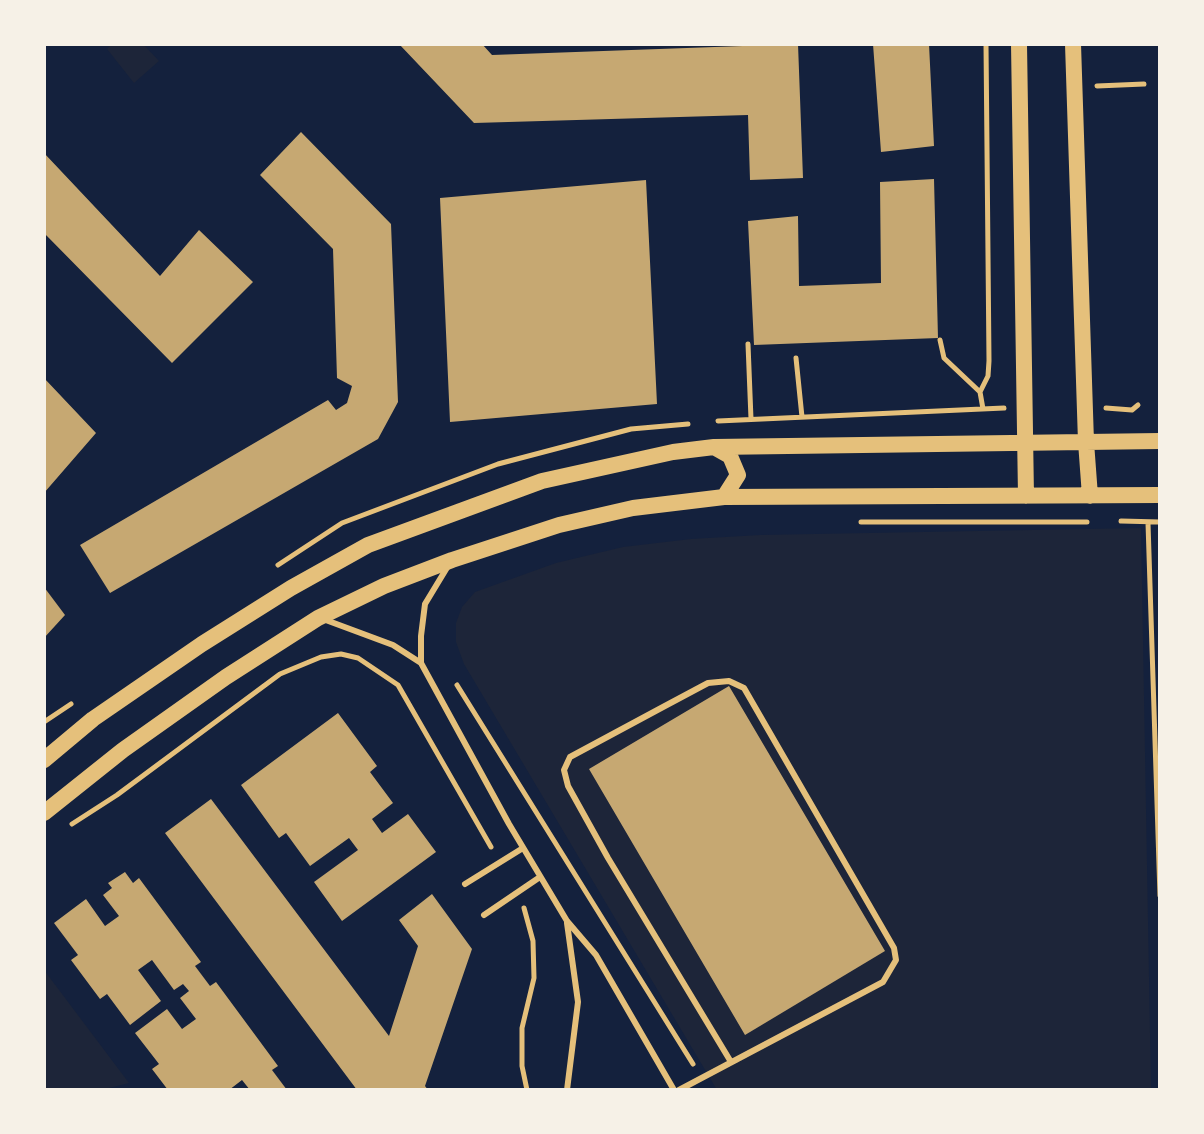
<!DOCTYPE html>
<style>
body{margin:0}
#map{position:relative;width:1204px;height:1134px;overflow:hidden;background:#14213d;font-family:"Archivo Narrow",sans-serif}
canvas{display:block}
.frame{position:absolute;inset:0;border:46px solid #f6f1e7;pointer-events:none}
</style>
<div id="map">
<canvas width="1204" height="1134"></canvas>
<div class="frame"></div>
</div>
<script>
const ctx = document.querySelector('canvas').getContext('2d');
ctx.lineJoin = 'round';
function paint(path, color) { ctx.fillStyle = color; ctx.fill(path, 'evenodd'); }
const poly = rows => new Path2D(rows.map(r => 'M' + r).join(''));
function strokePath(path, color, width, dash) { ctx.strokeStyle = color; ctx.lineWidth = width; ctx.lineCap = dash ? 'butt' : 'round'; ctx.setLineDash(dash || []); ctx.stroke(path); }
paint(poly([
 [112,44,143,44,159,61,134,83,107,49],
 [1141,528,1151,1090,717,1090,464,664,456,642,456,623,462,607,475,592,556,563,623,547,691,539,760,535],
 [44,970,129,1083,101,1090,44,1090]
]), '#1d2539');
paint(poly([
 [399,44,482,44,492,55,798,44,803,178,750,180,748,115,474,123],
 [873,44,929,44,934,146,881,152],
 [301,132,391,224,398,402,378,439,110,593,80,545,328,400,336,410,347,403,352,386,337,378,333,249,260,175],
 [44,153,160,276,199,230,253,282,172,363,44,233],
 [934,179,938,338,754,345,748,221,798,216,799,286,881,283,880,182],
 [646,180,657,404,450,422,440,198],
 [44,378,96,433,44,493],
 [44,587,65,615,44,638],
 [729,686,885,951,745,1035,589,769],
 [338,713,377,766,370,772,393,803,372,819,382,833,408,814,436,852,342,921,314,882,358,850,349,838,310,866,286,833,279,838,241,785],
 [211,799,389,1036,418,946,399,920,432,894,472,949,425,1086,428,1090,357,1090,165,833],
 [125,872,133,883,139,878,201,962,195,966,210,986,216,982,278,1066,272,1070,287,1090,250,1090,242,1080,229,1090,168,1090,152,1069,159,1064,135,1033,167,1009,182,1029,196,1019,180,998,189,991,183,984,174,990,152,960,138,970,161,1001,130,1025,107,994,100,999,71,960,78,955,54,923,86,899,105,926,119,916,103,895,112,888,108,883]
]), '#c6a872');
strokePath(poly([
 [1097,86,1144,84],
 [940,340,944,358,980,392,983,409],
 [748,344,751,419],
 [796,358,802,417],
 [980,392,988,376,989,361,986,44],
 [1106,408,1132,410,1138,405],
 [718,421,1004,408],
 [1121,521,1160,522],
 [861,522,1087,522],
 [1148,523,1160,896],
 [278,565,342,523,498,464,631,429,688,424],
 [457,685,693,1064],
 [44,722,71,704],
 [72,824,117,795,280,674,321,657,341,654,358,658,398,685,491,847],
 [524,908,533,941,534,978,522,1028,522,1066,527,1090]
]), '#e5c07b', 5);
strokePath(poly([
 [448,566,425,604,421,636,421,663,509,824,567,921,596,955,674,1090],
 [323,619,393,645,421,663],
 [465,884,523,848],
 [484,915,540,877],
 [567,1090,578,1002,567,923],
 [679,1090,883,982,896,960,894,948,744,688,729,681,708,683,663,707,570,757,564,770,568,786,608,858,731,1062]
]), '#e5c07b', 6);
strokePath(poly([
 [1019,44,1026,496],
 [1073,44,1086,442,1090,496],
 [714,447,730,456,738,475,724,497],
 [44,760,93,719,202,644,291,588,368,545,542,481,673,452,714,447,1160,441],
 [44,813,123,750,226,677,318,618,384,586,452,560,559,525,633,508,724,497,1160,495]
]), '#e5c07b', 16);
</script>
